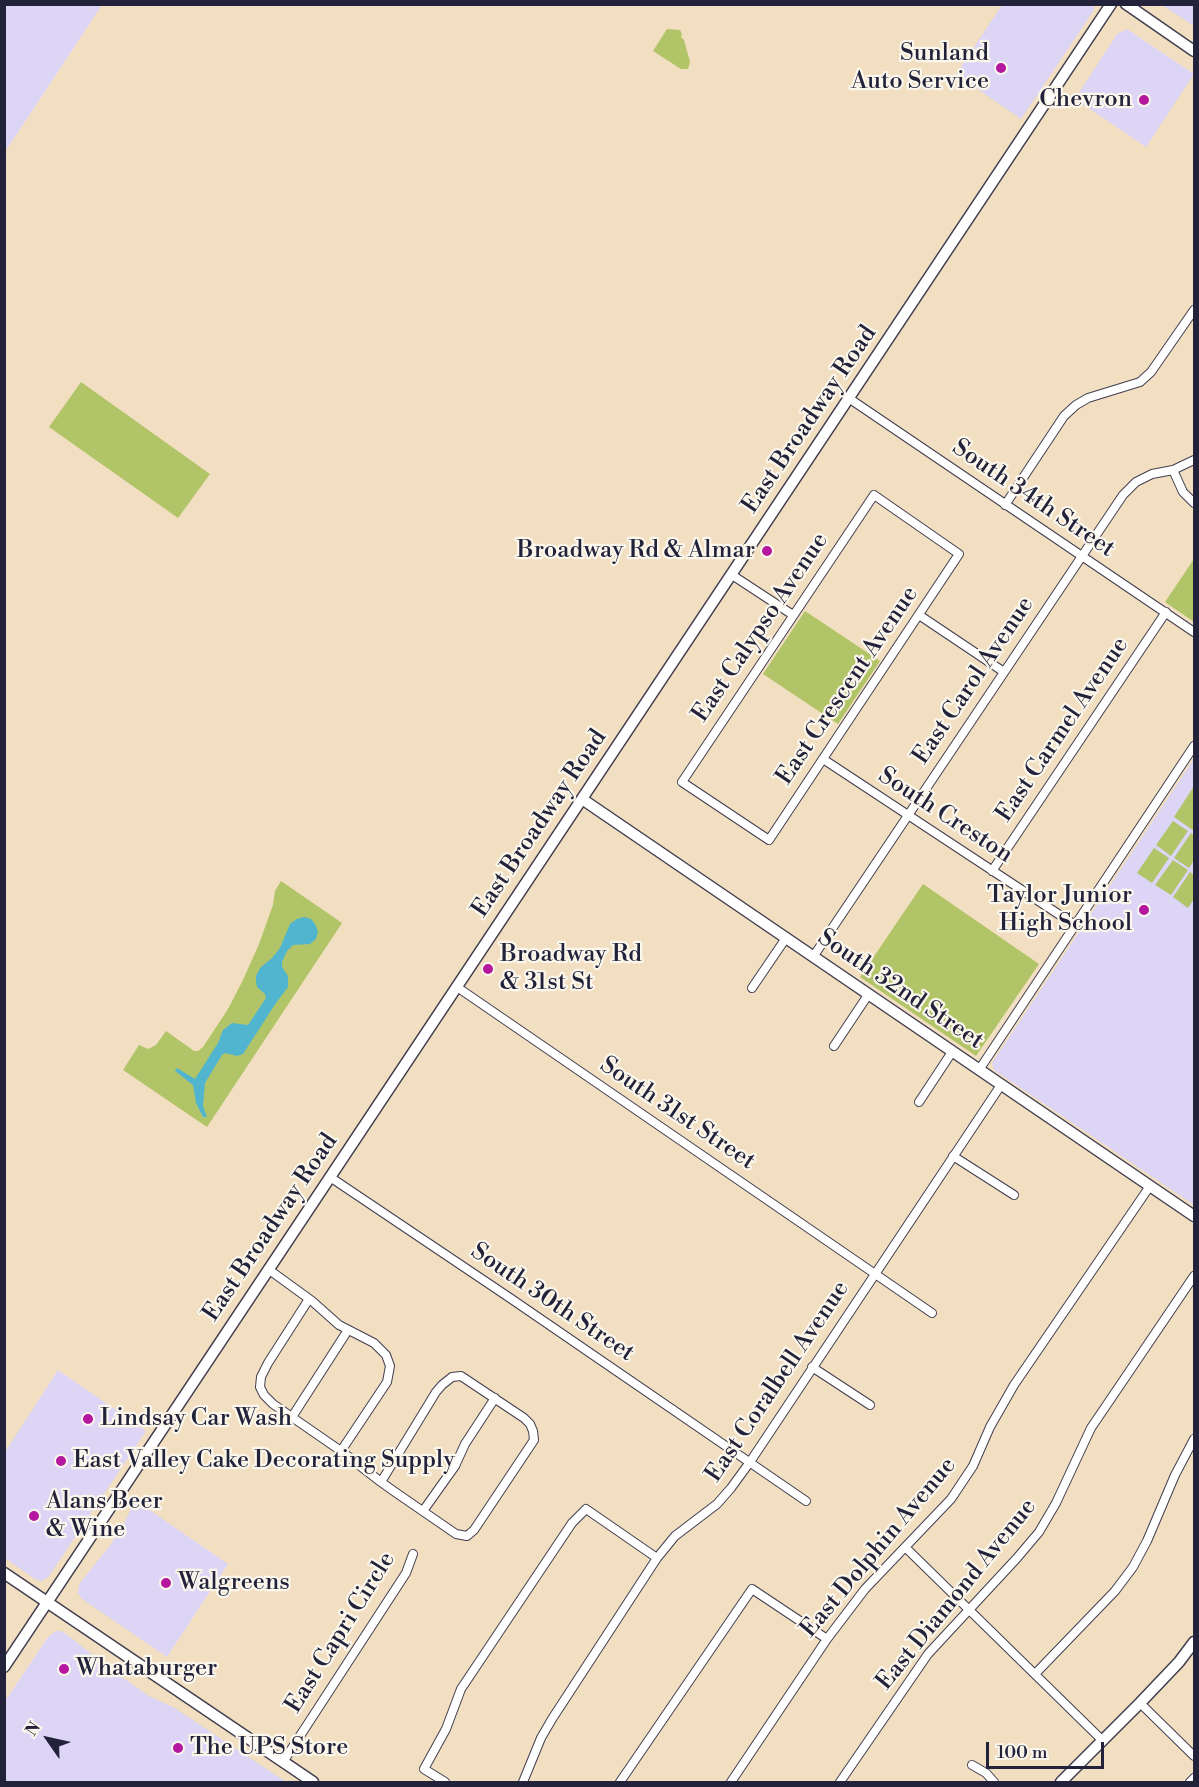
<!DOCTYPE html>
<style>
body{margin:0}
#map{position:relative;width:1199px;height:1787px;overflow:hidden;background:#f2dec0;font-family:"Libre Bodoni",serif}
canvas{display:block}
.frame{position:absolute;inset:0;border:6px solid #22223b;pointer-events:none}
.north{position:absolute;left:18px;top:1709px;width:60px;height:60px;-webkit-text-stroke:4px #fbf7ec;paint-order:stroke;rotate:304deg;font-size:16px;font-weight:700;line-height:24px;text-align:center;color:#22223b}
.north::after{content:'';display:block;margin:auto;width:21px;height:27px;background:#22223b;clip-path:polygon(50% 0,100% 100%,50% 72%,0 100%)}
.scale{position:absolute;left:986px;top:1742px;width:118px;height:27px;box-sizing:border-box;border:3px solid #22223b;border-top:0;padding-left:8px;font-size:18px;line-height:21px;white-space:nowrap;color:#22223b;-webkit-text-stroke:4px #fbf7ec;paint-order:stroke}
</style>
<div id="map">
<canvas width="1199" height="1787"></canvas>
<div class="frame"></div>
<div class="north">N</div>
<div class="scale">100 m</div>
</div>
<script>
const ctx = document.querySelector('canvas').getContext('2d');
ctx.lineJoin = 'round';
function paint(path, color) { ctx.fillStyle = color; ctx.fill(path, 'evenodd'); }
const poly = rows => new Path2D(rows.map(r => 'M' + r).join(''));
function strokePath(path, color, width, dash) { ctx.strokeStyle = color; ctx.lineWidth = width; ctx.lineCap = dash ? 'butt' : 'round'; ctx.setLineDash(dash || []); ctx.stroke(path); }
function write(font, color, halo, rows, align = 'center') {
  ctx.font = font + ' "Libre Bodoni",serif'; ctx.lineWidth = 4.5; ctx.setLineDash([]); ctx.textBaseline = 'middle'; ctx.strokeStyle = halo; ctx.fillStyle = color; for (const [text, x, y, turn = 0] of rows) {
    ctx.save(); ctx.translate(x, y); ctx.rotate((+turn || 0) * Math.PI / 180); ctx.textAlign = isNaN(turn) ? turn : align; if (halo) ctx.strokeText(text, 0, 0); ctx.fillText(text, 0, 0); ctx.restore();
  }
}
paint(poly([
 [5,4,102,5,5,152,4,5],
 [1002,5,1094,5,1094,10,1021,119,956,74],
 [1162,5,1194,5,1194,26],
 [1127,29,1194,74,1146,147,1075,99,1117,34],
 [1194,759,1194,1205,994,1070,992,1063],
 [58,1370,146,1431,49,1576,42,1581,35,1579,5,1558,5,1452],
 [135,1500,228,1564,167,1657,82,1599,78,1593,79,1584,108,1548,123,1526],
 [56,1631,61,1631,66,1634,108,1667,149,1696,173,1707,286,1782,5,1782,5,1701,48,1637]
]), '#ddd5f6');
paint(poly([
 [667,29,680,30,682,34,681,37,684,40,690,62,688,69,681,69,653,51],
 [81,382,210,474,178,518,49,427],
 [1194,559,1194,622,1165,602],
 [805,611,880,661,838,724,763,674],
 [1194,786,1194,831,1174,817],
 [1173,821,1188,831,1171,856,1156,845],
 [1191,833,1194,835,1194,860,1189,868,1174,858],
 [1154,848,1169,858,1152,883,1137,873],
 [1173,860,1188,870,1171,895,1155,885],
 [1190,872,1194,875,1194,899,1188,908,1173,897],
 [281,881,342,923,207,1127,123,1070,139,1045,148,1049,156,1045,166,1031,194,1051,198,1051,203,1047,228,1009,242,982,259,944,273,905,275,891],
 [923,884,1039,964,976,1056,860,977]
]), '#b2c468');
paint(poly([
 [304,917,311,919,315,924,318,931,316,939,310,944,293,945,287,951,282,962,282,967,288,976,288,987,276,1003,243,1054,237,1056,225,1053,222,1055,205,1083,203,1106,207,1117,203,1117,196,1103,193,1085,175,1071,177,1068,195,1079,218,1043,223,1030,232,1023,248,1025,266,998,265,994,257,987,256,981,256,976,260,968,272,958,280,948,290,924,297,919]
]), '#51b5d0');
const street = poly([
 [850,399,1194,632],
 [1173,470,1183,492,1194,503],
 [874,495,959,554,769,840,682,782,874,495],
 [1005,505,1064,416,1076,405,1088,398,1140,382,1151,372,1194,310],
 [732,575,793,615],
 [919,615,1004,672],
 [823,759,1075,925],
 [992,871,1166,612],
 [813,957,1123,495,1136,482,1152,474,1173,470,1194,460],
 [457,987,932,1313],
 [752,988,786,938],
 [834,1046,868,995],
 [979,1070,1194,746],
 [919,1102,952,1052],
 [953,1156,1014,1195],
 [330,1177,510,1298,806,1501],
 [268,1269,312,1301,339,1325,374,1343,386,1355,390,1366,387,1382,341,1451],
 [309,1299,268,1363,261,1377,260,1387,264,1395,273,1404,341,1451,381,1482,395,1492,456,1534,467,1536,474,1530,534,1440,533,1431,530,1424,524,1418,461,1376,452,1377,442,1385,436,1392,381,1482],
 [812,1367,870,1405],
 [292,1417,348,1330],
 [423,1511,455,1466,465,1444,495,1398],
 [905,1547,1103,1741],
 [1035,1674,1115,1591,1133,1567,1147,1541,1175,1475,1194,1439],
 [1140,1703,1194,1756],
 [283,1762,406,1573,413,1554],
 [972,1765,986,1773,994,1782],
 [445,1782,424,1769,446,1729,461,1689,572,1523,586,1509,657,1558],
 [523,1782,541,1738,552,1719,657,1558,675,1536,717,1504,731,1488,750,1462,1001,1085],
 [620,1782,752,1589,827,1639],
 [731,1782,827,1639,865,1589,951,1499,973,1466,990,1427,1014,1385,1150,1186],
 [840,1782,928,1654,1017,1558,1039,1532,1056,1503,1091,1428,1194,1276],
 [1190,1782,1194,1778]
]);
const secondary = poly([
 [1126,4,1194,51],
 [582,799,1194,1216],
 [4,1573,313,1782],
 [4,1667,1111,4],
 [1061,1782,1140,1703,1179,1662,1194,1642]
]);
strokePath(street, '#413e4f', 10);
strokePath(secondary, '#413e4f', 13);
strokePath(street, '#fff', 8);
strokePath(secondary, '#fff', 10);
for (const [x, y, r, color] of [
 [1001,68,6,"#b5179e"],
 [1144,100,6,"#b5179e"],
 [767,551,6,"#b5179e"],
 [1144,910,6,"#b5179e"],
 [488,969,6,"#b5179e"],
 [88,1419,6,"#b5179e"],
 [61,1461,6,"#b5179e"],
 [34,1516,6,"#b5179e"],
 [166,1583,6,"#b5179e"],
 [64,1669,6,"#b5179e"],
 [178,1748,6,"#b5179e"]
]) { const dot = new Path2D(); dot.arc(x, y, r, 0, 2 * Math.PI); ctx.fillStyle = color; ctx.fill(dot); strokePath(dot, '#fbf7ec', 2); }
write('24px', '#22223b', '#fbf7ec', [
 ["Sunland",989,54,"right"],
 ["Auto Service",989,82,"right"],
 ["Chevron",1132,100,"right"],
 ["Broadway Rd & Almar",755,551,"right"],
 ["Taylor Junior",1132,896,"right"],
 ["High School",1132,924,"right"],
 ["Broadway Rd",500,955],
 ["& 31st St",500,983],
 ["Lindsay Car Wash",100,1419],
 ["East Valley Cake Decorating Supply",73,1461],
 ["Alans Beer",46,1502],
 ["& Wine",46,1530],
 ["Walgreens",178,1583],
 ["Whataburger",76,1669],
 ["The UPS Store",190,1748]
], 'left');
write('24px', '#22223b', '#fbf7ec', [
 ["East Broadway Road",810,420,-56],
 ["South 34th Street",1033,499,34],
 ["East Calypso Avenue",761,628,-56],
 ["East Carol Avenue",974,681,-56],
 ["East Crescent Avenue",848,686,-56],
 ["East Carmel Avenue",1063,730,-56],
 ["South Creston",945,816,33],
 ["East Broadway Road",540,824,-56],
 ["South 32nd Street",900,990,34],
 ["South 31st Street",677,1114,34],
 ["East Broadway Road",271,1228,-56],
 ["South 30th Street",552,1303,34],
 ["East Coralbell Avenue",778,1382,-56],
 ["East Dolphin Avenue",879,1548,-50],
 ["East Diamond Avenue",957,1595,-51],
 ["East Capri Circle",341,1633,-58]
]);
</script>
